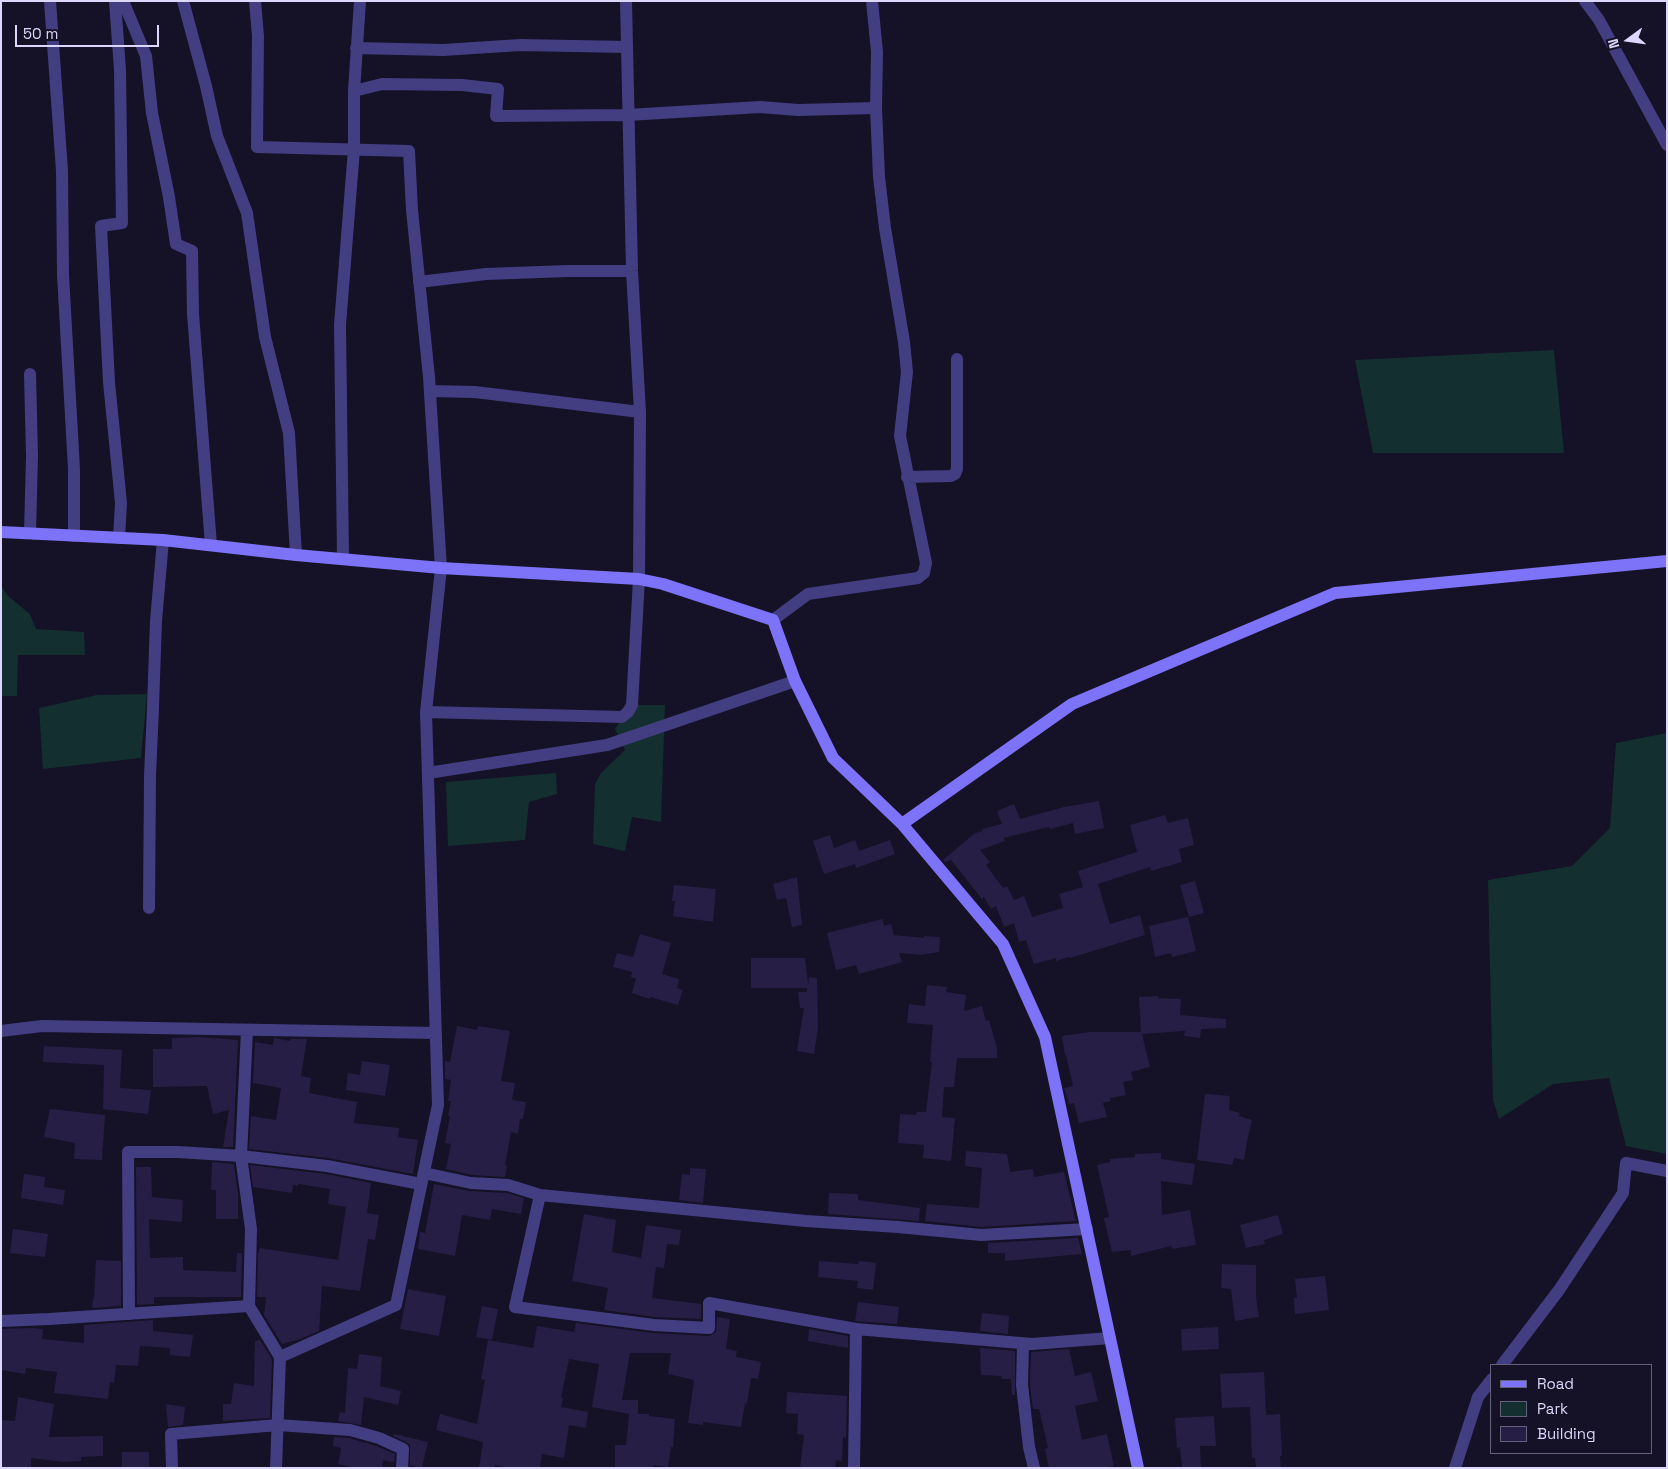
<!DOCTYPE html>
<style>
body{margin:0}
#map{position:relative;width:1668px;height:1469px;overflow:hidden;background:#151126;font-family:"Space Grotesk",sans-serif}
canvas{display:block}
.frame{position:absolute;inset:0;border:2px solid #ddd7fd;pointer-events:none}
.legend{position:absolute;left:1490px;top:1364px;width:162px;height:90px;box-sizing:border-box;background:#151126;border:1px solid #65607c;margin:0;padding:6px 9px;list-style:none;font-size:15px;color:#ddd7fd}
.legend li{display:flex;align-items:center;gap:10px;height:25px}
.legend b{width:25px;border:1px solid #65607c}
.north{position:absolute;left:1603px;top:15px;width:50px;height:50px;-webkit-text-stroke:4px #151126;paint-order:stroke;rotate:256deg;font-size:14px;font-weight:700;line-height:20px;text-align:center;color:#ddd7fd}
.north::after{content:'';display:block;margin:auto;width:18px;height:22px;background:#ddd7fd;clip-path:polygon(50% 0,100% 100%,50% 72%,0 100%)}
.scale{position:absolute;left:15px;top:25px;width:144px;height:22px;box-sizing:border-box;border:2px solid #ddd7fd;border-top:0;padding-left:6px;font-size:15px;line-height:18px;white-space:nowrap;color:#ddd7fd;-webkit-text-stroke:4px #151126;paint-order:stroke}
</style>
<div id="map">
<canvas width="1668" height="1469"></canvas>
<div class="frame"></div>
<ul class="legend">
<li><b style="height:6px;background:#7c73f8"></b>Road</li>
<li><b style="height:14px;background:#142f2f"></b>Park</li>
<li><b style="height:14px;background:#271e46"></b>Building</li>
</ul>
<div class="north">N</div>
<div class="scale">50 m</div>
</div>
<script>
const ctx = document.querySelector('canvas').getContext('2d');
ctx.lineJoin = 'round';
function paint(path, color) { ctx.fillStyle = color; ctx.fill(path, 'evenodd'); }
const poly = rows => new Path2D(rows.map(r => 'M' + r).join(''));
function strokePath(path, color, width, dash) { ctx.strokeStyle = color; ctx.lineWidth = width; ctx.lineCap = dash ? 'butt' : 'round'; ctx.setLineDash(dash || []); ctx.stroke(path); }
paint(poly([
 [1554,350,1564,453,1373,453,1355,360],
 [1,585,7,595,30,614,36,629,84,632,85,655,18,655,17,696,1,696],
 [147,694,141,758,43,769,39,708,97,695],
 [632,705,665,705,661,822,632,817,625,851,593,844,595,784,601,773,625,750,615,729],
 [1667,733,1667,1154,1626,1146,1609,1078,1553,1084,1499,1119,1493,1100,1488,880,1572,866,1610,828,1616,743],
 [556,773,557,794,529,802,525,840,448,846,446,782]
]), '#142f2f');
paint(poly([
 [1099,801,1104,828,1075,834,1073,823,1050,829,1049,827,1003,838,1005,841,980,850,990,862,986,865,1003,888,1007,886,1014,900,1024,896,1032,917,1063,908,1059,894,1083,887,1078,871,1137,852,1130,825,1165,815,1168,823,1188,818,1194,845,1179,849,1182,862,1151,871,1150,867,1098,884,1110,924,1140,915,1145,935,1070,958,1069,957,1056,961,1056,958,1034,964,1026,940,1019,942,1014,923,1004,927,996,906,991,909,984,897,982,899,951,860,945,862,943,860,975,833,983,831,982,829,1002,824,997,811,1014,804,1020,819,1064,807],
 [830,835,834,848,855,840,859,851,890,840,895,854,856,868,855,864,824,874,813,841],
 [797,877,802,925,792,927,786,898,777,900,773,884],
 [1195,881,1204,913,1189,917,1180,885],
 [674,885,716,889,713,922,673,916,675,901,672,901],
 [1188,917,1196,951,1172,957,1171,953,1155,957,1149,926],
 [883,919,884,926,891,924,894,935,924,938,924,936,940,937,939,952,921,955,899,953,902,962,859,974,856,965,836,970,827,933],
 [640,934,671,943,662,974,679,979,677,988,683,990,678,1005,650,997,650,999,632,993,636,979,631,977,632,972,613,967,617,953,633,957],
 [751,958,805,958,808,985,809,977,817,978,818,1028,814,1054,797,1051,804,1008,800,1008,798,992,807,992,807,988,751,988],
 [927,985,947,987,946,992,966,995,964,1011,982,1006,986,1021,989,1020,997,1048,997,1058,957,1058,954,1087,944,1087,942,1117,955,1118,951,1161,923,1158,924,1145,898,1143,900,1114,916,1115,917,1112,926,1112,932,1062,930,1062,933,1025,907,1023,909,1004,925,1006],
 [1158,996,1158,998,1181,999,1180,1015,1226,1019,1226,1028,1201,1029,1200,1038,1184,1036,1185,1031,1142,1034,1150,1067,1131,1072,1133,1080,1123,1082,1126,1095,1110,1098,1111,1101,1103,1103,1107,1117,1079,1123,1074,1103,1069,1104,1064,1088,1073,1086,1066,1055,1065,1056,1062,1036,1089,1032,1141,1032,1139,997],
 [457,1026,477,1030,478,1026,510,1031,501,1081,515,1083,512,1100,526,1102,523,1119,520,1119,518,1134,511,1132,505,1166,507,1166,505,1177,472,1175,446,1169,451,1144,445,1143,450,1116,448,1116,451,1101,448,1101,451,1080,445,1079,445,1061,450,1062],
 [198,1037,238,1040,233,1147,223,1147,229,1110,213,1114,207,1086,153,1087,153,1049,172,1049,172,1038],
 [274,1038,290,1041,291,1039,307,1039,301,1076,311,1078,309,1093,357,1102,354,1123,399,1128,398,1137,418,1140,413,1174,328,1158,249,1149,251,1116,276,1120,281,1088,253,1083,255,1042,273,1045],
 [44,1046,122,1050,120,1088,151,1090,148,1114,103,1109,104,1065,43,1062],
 [362,1061,390,1065,385,1096,346,1090,348,1073,360,1075],
 [1205,1094,1230,1096,1229,1110,1240,1113,1239,1116,1252,1120,1247,1141,1244,1160,1234,1158,1232,1165,1197,1160],
 [50,1109,105,1115,102,1160,74,1159,75,1143,44,1137],
 [966,1151,1007,1154,1010,1172,1033,1169,1034,1177,1064,1172,1076,1221,981,1227,925,1221,927,1204,979,1208,982,1168,965,1166],
 [1161,1153,1161,1159,1195,1164,1192,1185,1161,1181,1162,1215,1190,1210,1196,1245,1172,1249,1171,1246,1131,1256,1131,1250,1112,1252,1104,1218,1109,1217,1097,1165,1110,1162,1110,1159,1135,1157,1135,1154],
 [212,1162,234,1164,238,1195,238,1219,216,1219,216,1190,211,1190],
 [250,1165,326,1174,371,1183,367,1213,379,1215,375,1240,368,1239,360,1291,322,1286,319,1331,300,1339,282,1344,264,1315,266,1297,257,1297,258,1254,260,1248,338,1260,346,1207,328,1204,330,1189,298,1184,298,1186,293,1185,292,1193,253,1187],
 [136,1167,151,1167,152,1197,183,1200,182,1222,149,1219,150,1258,183,1257,183,1270,236,1272,237,1253,242,1253,241,1297,154,1297,154,1304,137,1305],
 [690,1168,706,1169,703,1203,679,1200,682,1174,690,1175],
 [24,1174,45,1177,44,1187,65,1190,63,1205,21,1198],
 [434,1184,469,1191,507,1193,524,1198,521,1214,492,1209,490,1220,462,1215,455,1256,418,1249,420,1232,425,1233],
 [829,1193,858,1194,858,1200,920,1208,919,1221,828,1214],
 [584,1214,616,1220,612,1252,641,1258,646,1225,681,1230,679,1245,667,1244,664,1268,656,1267,652,1298,701,1304,701,1319,655,1317,604,1310,608,1288,572,1281],
 [1278,1215,1283,1234,1264,1240,1265,1244,1246,1248,1240,1225],
 [13,1229,48,1234,45,1257,10,1253],
 [1078,1238,1082,1254,1005,1261,1005,1253,988,1253,988,1243],
 [96,1260,121,1261,121,1306,92,1308,93,1299,94,1299],
 [819,1261,858,1264,859,1261,876,1263,873,1290,857,1288,858,1281,818,1277],
 [1222,1264,1256,1265,1256,1297,1259,1317,1235,1321,1231,1289,1221,1288],
 [1325,1276,1329,1310,1295,1314,1294,1298,1297,1298,1295,1279],
 [408,1289,446,1296,439,1336,400,1329],
 [858,1302,899,1307,897,1324,855,1321],
 [482,1306,498,1309,492,1340,476,1337],
 [982,1313,1009,1316,1008,1334,980,1331],
 [717,1317,730,1319,726,1349,737,1351,736,1357,761,1362,758,1379,751,1378,747,1404,745,1403,741,1427,703,1422,703,1425,688,1423,694,1380,668,1374,671,1353,630,1353,622,1400,638,1400,638,1414,649,1414,649,1416,675,1419,673,1447,671,1447,668,1467,653,1465,653,1468,615,1468,615,1445,626,1445,629,1414,592,1407,599,1364,569,1359,561,1398,563,1398,561,1407,588,1412,586,1428,569,1425,564,1458,542,1454,540,1468,509,1468,495,1465,495,1468,479,1468,483,1442,436,1430,440,1414,477,1424,485,1380,481,1379,488,1340,533,1348,537,1326,574,1332,576,1323,653,1333,709,1336,716,1332],
 [153,1320,153,1331,193,1335,190,1357,170,1355,170,1348,140,1346,138,1366,116,1365,114,1383,110,1382,108,1399,54,1393,57,1372,26,1368,25,1374,1,1370,1,1329,32,1328,43,1329,42,1339,84,1343,84,1325],
 [1218,1327,1219,1349,1182,1351,1181,1329],
 [809,1329,848,1336,848,1348,808,1341],
 [260,1340,272,1359,270,1418,223,1421,223,1404,231,1404,234,1383,254,1386,255,1341],
 [980,1348,1015,1351,1015,1395,1012,1395,1011,1379,1002,1379,1002,1376,981,1375],
 [1069,1349,1075,1376,1091,1372,1098,1401,1075,1406,1082,1440,1107,1434,1114,1466,1104,1468,1049,1468,1045,1449,1048,1448,1039,1409,1033,1409,1030,1385,1031,1352],
 [359,1354,382,1357,380,1386,401,1391,398,1405,364,1397,361,1425,338,1421,340,1412,345,1413,348,1368,357,1369],
 [1264,1372,1266,1415,1280,1414,1282,1456,1280,1456,1281,1468,1256,1468,1255,1458,1252,1458,1250,1407,1222,1408,1220,1374],
 [787,1392,847,1396,846,1438,843,1437,842,1461,836,1460,835,1468,800,1468,804,1435,797,1434,798,1414,786,1413],
 [18,1397,54,1404,49,1437,103,1436,103,1456,81,1457,81,1461,64,1462,31,1458,31,1468,1,1468,2,1420,15,1421],
 [166,1404,185,1407,183,1425,168,1427],
 [1214,1416,1216,1446,1200,1446,1201,1468,1182,1468,1180,1447,1177,1448,1175,1418],
 [394,1434,428,1442,422,1468,410,1465,410,1445,406,1442,393,1436],
 [334,1437,349,1438,376,1446,395,1454,394,1462,383,1460,382,1468,355,1468,338,1464,341,1448,333,1446],
 [122,1452,149,1452,149,1467,122,1468]
]), '#271e46');
strokePath(poly([
 [50,1,62,171,63,275,74,469,74,536],
 [115,1,120,70,122,223,101,226,109,382,121,503,119,538],
 [123,1,146,56,152,113,169,197,176,244,192,251,193,314,211,545],
 [183,1,206,86,217,136,247,213,265,337,289,433,296,555],
 [255,1,258,36,257,147,409,151,412,210,429,377,441,568,426,712],
 [1585,1,1599,20,1667,145],
 [356,48,443,50,520,45,627,47],
 [354,91,382,84,462,85,498,89,496,116,628,115,760,107,798,110,876,108],
 [419,282,486,274,568,271,632,271],
 [30,374,32,456,30,533],
 [430,391,475,392,640,412],
 [907,477,951,476,955,474,957,469,957,359],
 [343,559,340,325,354,149,354,91,360,1],
 [773,620,808,594,918,578,924,573,926,563,900,436,907,372,904,342,885,228,879,177,876,108,877,52,872,1],
 [428,773,607,745,795,681],
 [149,908,150,776,153,707,156,621,163,540],
 [1,1031,42,1026,436,1033],
 [424,1173,471,1183,508,1185,540,1195,515,1307,654,1325,709,1328,709,1303,856,1329,1032,1344,1110,1338],
 [540,1195,806,1221,898,1227,981,1235,1087,1229],
 [249,1306,251,1229,241,1156,327,1166,421,1184],
 [129,1314,128,1152,178,1152,241,1156,247,1030],
 [1,1321,49,1319,249,1306,280,1357],
 [1023,1344,1022,1385,1029,1447,1034,1468],
 [1502,1365,1559,1290,1623,1193,1626,1163,1667,1171],
 [172,1468,171,1434,278,1425,350,1430,379,1438,403,1449,402,1468],
 [276,1468,280,1357,396,1305,438,1105,426,712,622,717,628,712,632,705,639,579,640,412,632,271,626,1],
 [854,1468,856,1329],
 [1455,1468,1478,1397,1492,1379]
]), '#433e82', 12);
strokePath(poly([
 [1,532,163,540,296,555,441,568,639,579,663,584,773,620,795,681,833,758,902,824,1072,704,1335,593,1667,561],
 [902,824,1003,944,1045,1037,1138,1468]
]), '#7c73f8', 12);
</script>
